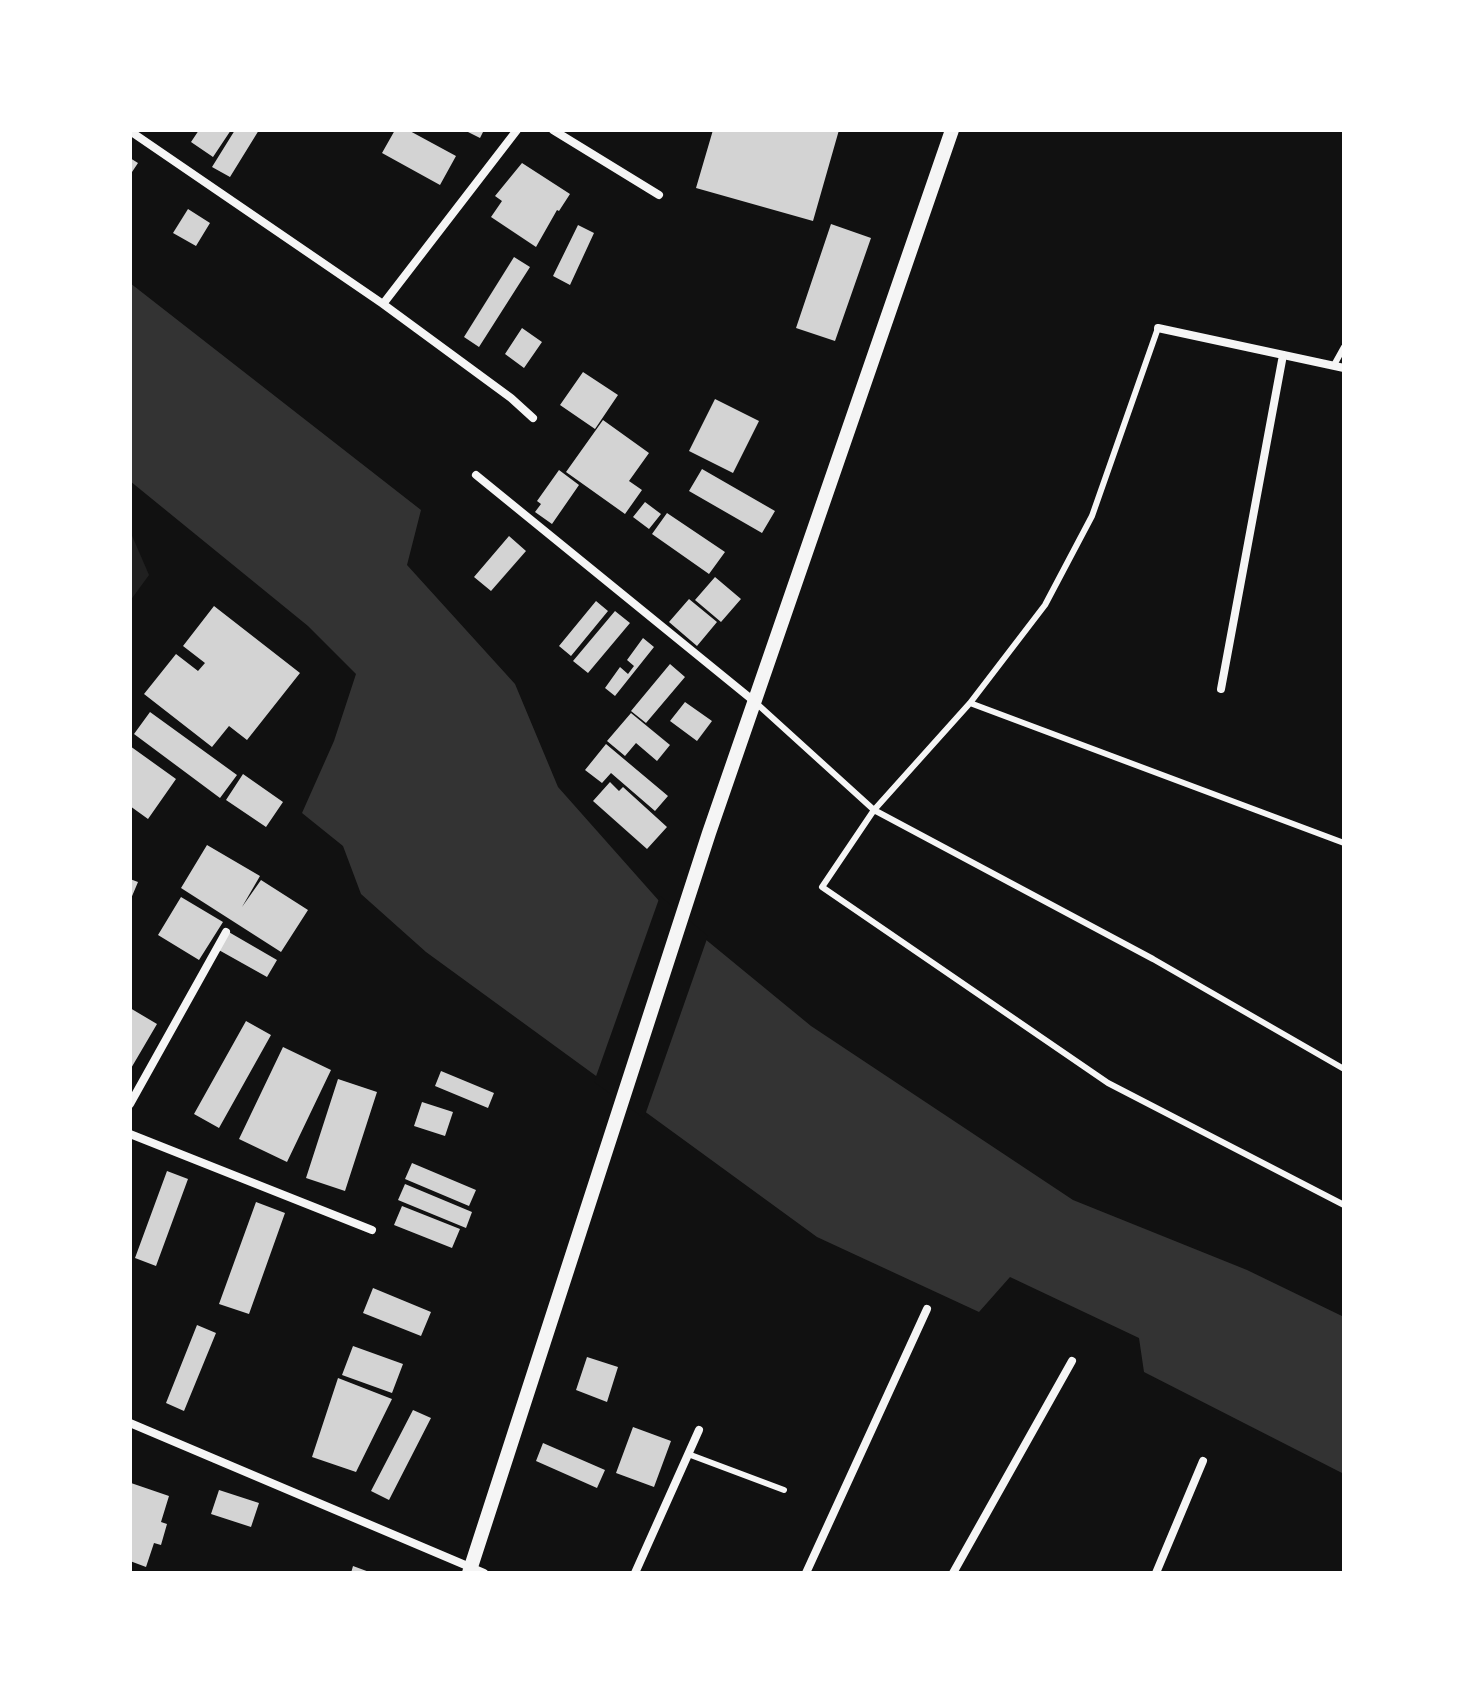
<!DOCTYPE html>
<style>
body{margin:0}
#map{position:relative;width:1474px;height:1703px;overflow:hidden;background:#111;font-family:"PT Serif",serif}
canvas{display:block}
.frame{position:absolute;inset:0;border:132px solid #fff;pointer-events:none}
</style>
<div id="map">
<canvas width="1474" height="1703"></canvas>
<div class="frame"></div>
</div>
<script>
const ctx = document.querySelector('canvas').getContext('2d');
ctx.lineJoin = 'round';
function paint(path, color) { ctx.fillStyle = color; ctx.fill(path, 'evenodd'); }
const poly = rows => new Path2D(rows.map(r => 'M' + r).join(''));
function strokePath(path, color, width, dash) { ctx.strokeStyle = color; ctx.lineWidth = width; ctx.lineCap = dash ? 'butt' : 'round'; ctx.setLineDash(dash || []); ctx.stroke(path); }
paint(poly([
 [130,531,149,575,130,601]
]), '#202020');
paint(poly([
 [130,283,421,510,407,565,515,684,558,787,660,902,811,1026,1073,1200,1247,1270,1344,1317,1344,1474,1144,1372,1139,1338,1010,1277,979,1312,817,1237,426,952,361,894,343,846,302,813,334,741,356,674,308,626,130,481]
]), '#333');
paint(poly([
 [660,896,708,936,644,1118,594,1082]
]), '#111');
paint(poly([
 [199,130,231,130,213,157,191,142],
 [235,130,259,130,230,177,212,167],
 [395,130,408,130,456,156,440,185,382,153],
 [464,130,484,130,480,138],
 [713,130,839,130,813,221,696,188],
 [130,158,138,163,130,175],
 [522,163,570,194,559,211,557,210,536,247,491,217,502,201,495,196],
 [188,209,210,223,196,246,173,233],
 [831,224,871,238,835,341,796,328],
 [578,225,594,233,570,285,553,276],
 [514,257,530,267,479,347,464,337],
 [522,328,542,342,524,368,505,354],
 [583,372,618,395,595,429,560,405],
 [715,399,759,421,733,473,689,451],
 [603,420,649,453,629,481,642,490,625,514,566,472],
 [702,469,775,511,762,533,689,491],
 [559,470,579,485,552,524,535,512,541,504,537,501],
 [645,502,661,514,649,529,633,517],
 [667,513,725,552,709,574,652,534],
 [509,536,526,551,491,591,474,577],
 [715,577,741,599,721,622,695,600],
 [689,599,717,622,697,646,669,622],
 [596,601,608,611,571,656,559,646],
 [214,606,300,673,247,740,229,726,212,747,144,694,176,654,198,671,205,663,183,646],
 [615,611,630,623,588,673,573,661],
 [643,638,654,647,615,696,605,688,620,667,628,674,634,666,627,660],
 [670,664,685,677,646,723,631,711],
 [685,702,712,721,697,741,670,721],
 [150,712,237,775,220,798,134,734],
 [631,713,670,745,657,761,636,743,625,756,607,741],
 [606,744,668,796,655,811,611,773,602,783,585,770],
 [130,746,176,779,148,819,130,806],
 [243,774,283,802,266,827,226,800],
 [610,782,619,791,623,787,667,827,647,849,593,801],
 [207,845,260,876,242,907,261,880,308,910,281,952,181,888],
 [130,879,138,882,130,901],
 [181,897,223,922,199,960,158,935],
 [227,931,277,960,267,977,217,949],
 [130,1008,157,1024,130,1070],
 [246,1021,271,1035,219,1128,194,1114],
 [283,1047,331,1070,287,1162,239,1139],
 [441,1071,494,1093,488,1108,435,1086],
 [338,1079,377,1092,345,1191,306,1178],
 [422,1102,453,1112,445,1136,414,1126],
 [412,1163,476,1190,469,1206,405,1179],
 [167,1171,188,1179,156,1266,135,1258],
 [405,1184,472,1212,466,1228,398,1200],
 [256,1202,285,1213,249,1314,219,1304],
 [402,1206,460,1229,452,1248,394,1225],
 [373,1288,431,1312,421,1336,363,1313],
 [197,1325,216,1333,184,1411,166,1403],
 [353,1346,403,1364,392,1393,342,1375],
 [587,1357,618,1367,607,1402,576,1390],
 [338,1378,392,1399,356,1472,312,1457],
 [413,1410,431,1418,389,1500,371,1491],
 [633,1427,671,1441,654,1487,616,1473],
 [543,1443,605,1470,597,1488,536,1461],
 [131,1483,169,1496,161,1522,167,1524,161,1545,154,1543,146,1567,130,1561],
 [219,1490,259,1503,251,1527,211,1514],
 [353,1566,372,1573,351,1573]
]), '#d3d3d3');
strokePath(poly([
 [1158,328,1092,516,1045,605,970,703,874,810,822,887,1108,1083,1344,1205],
 [1334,365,1344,347],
 [755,702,874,810,1153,959,1344,1069],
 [970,703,1344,843],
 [688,1454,784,1490]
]), '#f5f5f5', 6);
strokePath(poly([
 [553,130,659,195],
 [130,131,383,304,511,398,533,418],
 [383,304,517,130],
 [1158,328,1344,368],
 [476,475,755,702],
 [1221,689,1283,355],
 [130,1104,226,932],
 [130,1134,372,1230],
 [130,1423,484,1573],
 [635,1573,699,1430],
 [806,1573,927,1309],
 [953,1573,1072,1361],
 [1156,1573,1203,1461]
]), '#f5f5f5', 8);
strokePath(poly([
 [469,1573,709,833,952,130]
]), '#f5f5f5', 14);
</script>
